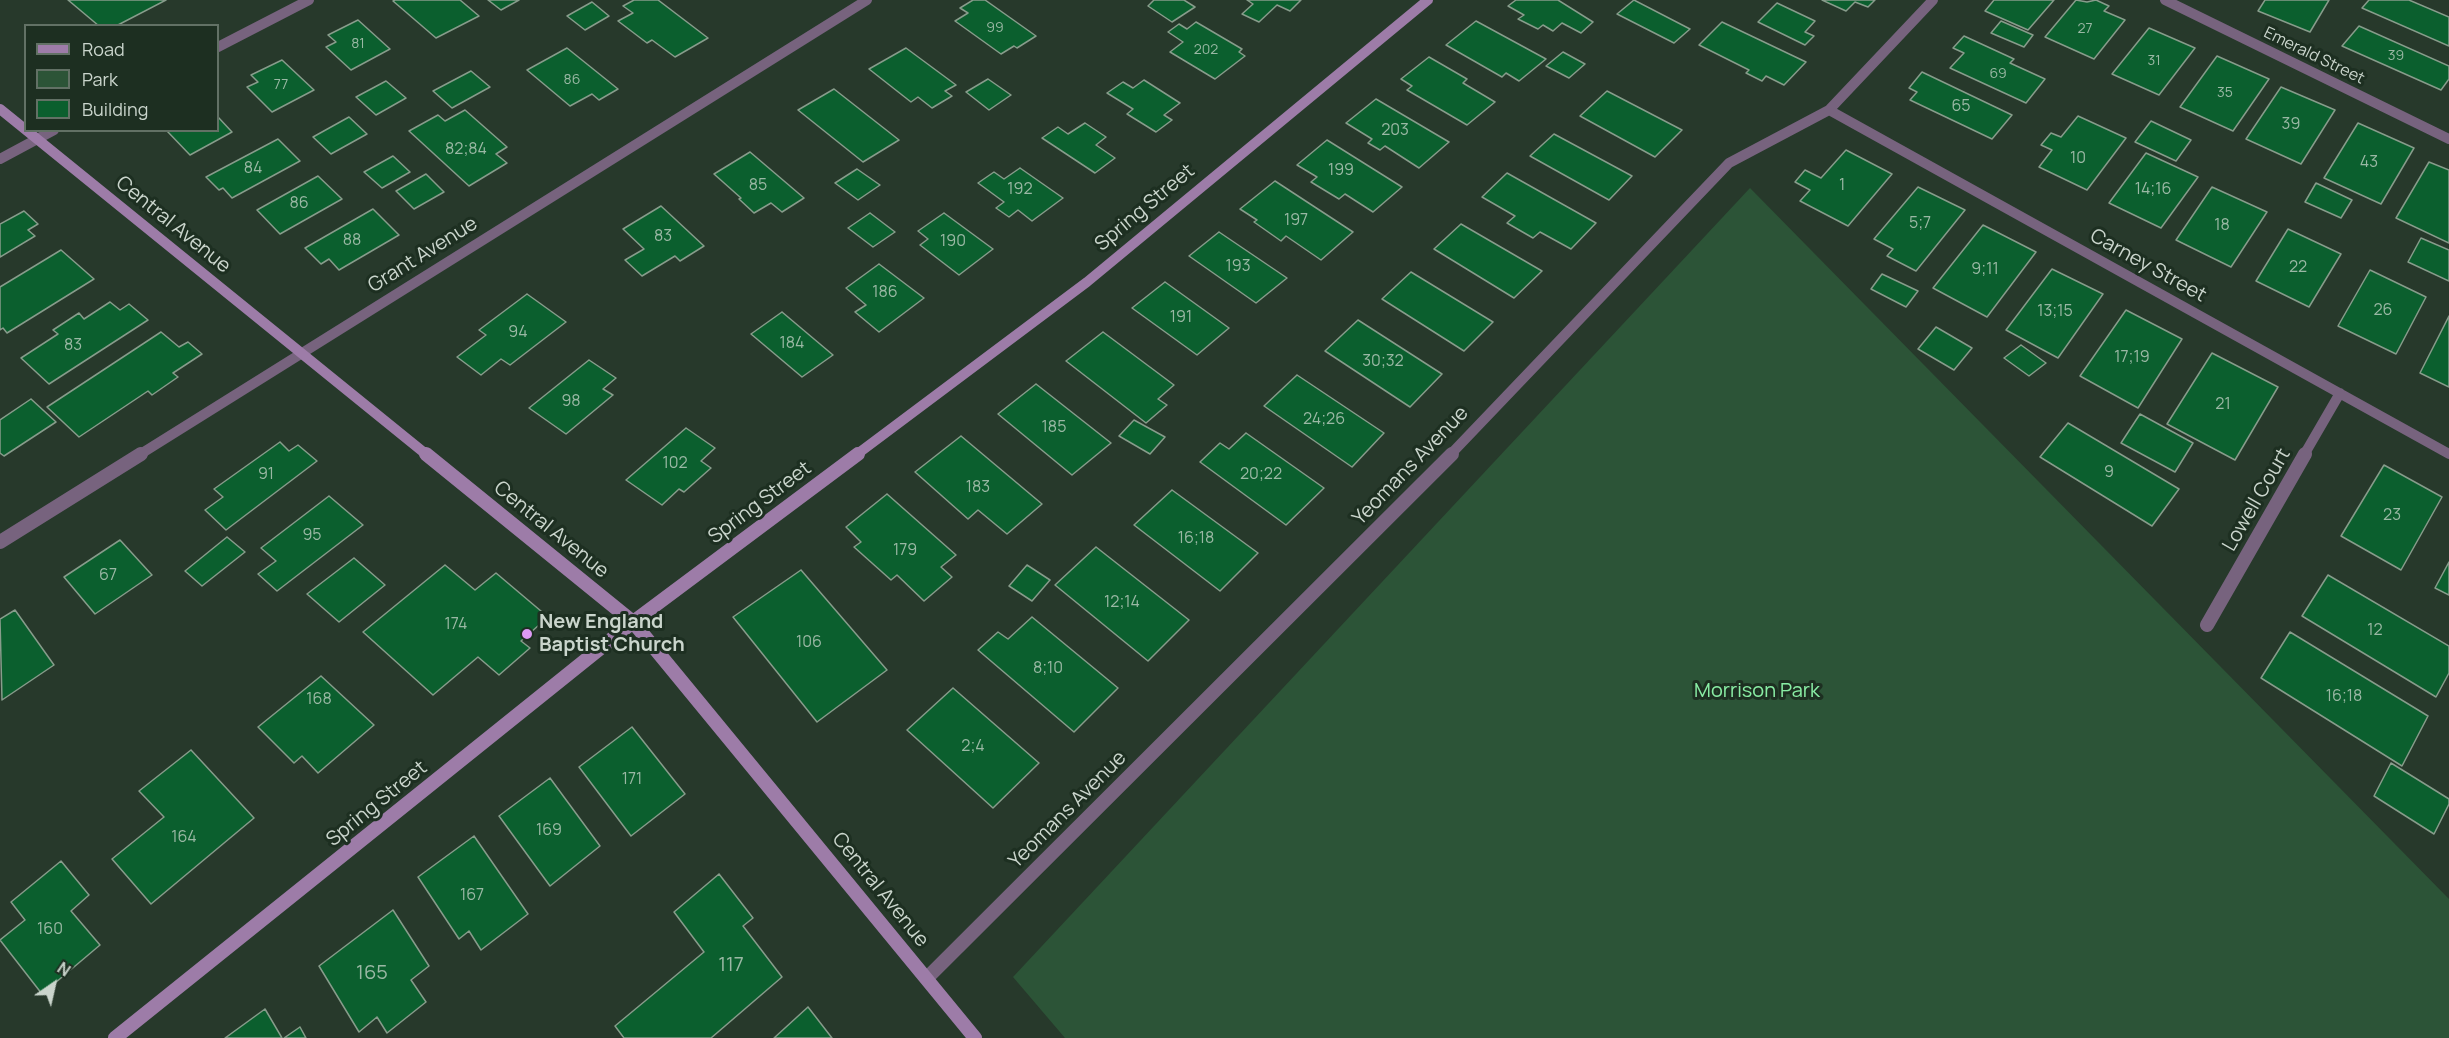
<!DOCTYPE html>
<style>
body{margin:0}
#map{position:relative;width:2449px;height:1038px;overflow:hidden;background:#27392b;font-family:Manrope,sans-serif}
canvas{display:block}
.legend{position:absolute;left:24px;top:24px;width:195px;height:108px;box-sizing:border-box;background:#1d2f21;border:2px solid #627165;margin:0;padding:8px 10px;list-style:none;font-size:18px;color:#cad5cc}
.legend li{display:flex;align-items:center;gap:12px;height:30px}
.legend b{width:30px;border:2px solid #627165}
.north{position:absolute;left:24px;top:954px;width:60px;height:60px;-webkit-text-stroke:4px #1d2f21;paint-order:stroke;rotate:34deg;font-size:16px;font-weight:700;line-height:24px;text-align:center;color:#cad5cc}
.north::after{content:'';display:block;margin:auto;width:21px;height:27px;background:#cad5cc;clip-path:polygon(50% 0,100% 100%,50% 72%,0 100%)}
</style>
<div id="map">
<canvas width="2449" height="1038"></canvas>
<ul class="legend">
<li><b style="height:8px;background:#9d7ca8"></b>Road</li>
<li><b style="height:16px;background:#2c5437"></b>Park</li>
<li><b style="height:16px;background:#0b5f2e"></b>Building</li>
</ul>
<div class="north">N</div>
</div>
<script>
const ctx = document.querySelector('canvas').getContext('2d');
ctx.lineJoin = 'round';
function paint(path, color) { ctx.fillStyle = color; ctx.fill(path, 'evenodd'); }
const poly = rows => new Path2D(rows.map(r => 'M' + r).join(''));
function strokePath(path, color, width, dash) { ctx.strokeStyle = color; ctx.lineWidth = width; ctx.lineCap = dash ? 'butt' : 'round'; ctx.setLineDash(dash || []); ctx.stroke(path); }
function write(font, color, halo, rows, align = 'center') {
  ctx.font = font + ' Manrope,sans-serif'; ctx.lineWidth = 6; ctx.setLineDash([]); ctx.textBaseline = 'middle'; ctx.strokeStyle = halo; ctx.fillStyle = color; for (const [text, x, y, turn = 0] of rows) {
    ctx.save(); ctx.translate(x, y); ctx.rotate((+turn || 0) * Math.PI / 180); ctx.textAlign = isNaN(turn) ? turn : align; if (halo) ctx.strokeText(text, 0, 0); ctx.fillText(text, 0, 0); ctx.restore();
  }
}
paint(poly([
 [1750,188,2449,899,2449,1038,1065,1038,1013,977]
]), '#2c5437');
const building = poly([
 [68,0,166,0,116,26,99,26,68,0],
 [395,0,460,0,479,16,436,38,393,1,395,0],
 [488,0,519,0,501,10,488,0],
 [634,0,658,0,708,38,675,57,652,40,647,43,618,21,633,13,623,6,634,0],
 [973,0,985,0,1036,36,1017,48,1014,46,1001,54,955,21,968,13,960,8,973,0],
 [1154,0,1184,0,1195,7,1172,22,1148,6,1154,0],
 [1247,0,1301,0,1290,11,1277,5,1259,22,1242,14,1253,4,1247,0],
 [1516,0,1558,0,1593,22,1581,33,1562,23,1553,31,1543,25,1538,29,1518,19,1524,15,1508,6,1516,0],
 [1634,0,1690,29,1674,43,1617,14,1634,0],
 [1822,0,1875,0,1868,7,1855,2,1846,11,1822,0],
 [1994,0,2054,0,2028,30,1985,11,1994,0],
 [2076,0,2087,2,2096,0,2109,6,2104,11,2125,20,2094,59,2045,37,2076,0],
 [2265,0,2329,0,2310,32,2258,11,2265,0],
 [2369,0,2409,0,2449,17,2449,46,2362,8,2369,0],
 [592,2,609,16,585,30,567,16,592,2],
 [1777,3,1815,21,1805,32,1814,36,1805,45,1758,22,1777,3],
 [358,20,390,49,351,70,326,47,336,42,328,35,358,20],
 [1476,21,1546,59,1519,81,1506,73,1502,77,1446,45,1476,21],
 [2001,21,2033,35,2024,47,1991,33,2001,21],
 [1196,22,1242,49,1239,52,1245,56,1215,79,1170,52,1183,42,1168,32,1179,24,1187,29,1196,22],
 [1722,22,1806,62,1784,85,1766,76,1762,81,1746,73,1749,70,1699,45,1722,22],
 [2359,26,2449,66,2449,79,2441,90,2342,46,2359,26],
 [2149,28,2195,48,2159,95,2112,74,2149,28],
 [1964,36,2014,59,2010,63,2045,79,2026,103,1950,68,1964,53,1953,48,1964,36],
 [567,48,618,89,599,100,592,94,570,106,527,70,567,48],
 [906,48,956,85,945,91,952,96,932,108,918,97,911,102,869,69,906,48],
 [1563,52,1585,64,1569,78,1546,66,1563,52],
 [2217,56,2269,79,2233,131,2180,107,2217,56],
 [1429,57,1467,79,1463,83,1495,102,1467,125,1407,90,1412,86,1401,79,1429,57],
 [282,60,314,90,272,112,247,87,258,82,251,75,282,60],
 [471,71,490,87,452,108,433,91,471,71],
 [1922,72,2012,115,1992,139,1910,100,1917,92,1909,88,1922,72],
 [988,79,1011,95,989,110,966,92,988,79],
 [1144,80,1180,103,1164,115,1172,120,1156,132,1127,114,1133,109,1107,93,1123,82,1133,88,1144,80],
 [386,81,406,98,376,115,356,97,386,81],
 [2281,87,2335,110,2301,164,2246,139,2281,87],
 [834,89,899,140,863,162,798,110,834,89],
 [1607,91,1682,130,1655,157,1580,116,1607,91],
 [1376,99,1449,142,1419,168,1385,146,1380,150,1368,143,1372,139,1346,123,1376,99],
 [465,110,507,147,496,154,507,163,469,186,409,131,438,115,445,121,465,110],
 [2078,116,2126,138,2087,190,2039,167,2052,150,2041,145,2051,133,2061,137,2078,116],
 [218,117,232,132,190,155,167,131,218,130,218,117],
 [349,117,367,134,331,154,313,137,349,117],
 [2151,121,2191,140,2176,161,2135,142,2151,121],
 [1085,123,1106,137,1096,145,1115,158,1095,173,1042,138,1058,127,1068,134,1085,123],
 [2358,123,2414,148,2381,204,2324,178,2358,123],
 [1554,134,1632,176,1609,200,1530,156,1554,134],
 [278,139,300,161,232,198,223,188,219,190,206,177,278,139],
 [1327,140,1402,187,1373,212,1345,194,1339,199,1311,182,1317,177,1297,165,1327,140],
 [1846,150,1892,174,1848,226,1800,201,1810,190,1795,182,1805,170,1821,178,1846,150],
 [750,152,804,198,782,212,771,203,754,213,739,199,741,198,714,174,750,152],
 [2146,153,2198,177,2161,228,2109,203,2146,153],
 [393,156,410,172,382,188,364,172,393,156],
 [2429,162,2449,170,2449,243,2396,218,2429,162],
 [1020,168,1063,198,1032,221,1018,210,1009,217,996,208,1004,202,978,183,994,172,1004,179,1020,168],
 [857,169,880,185,858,200,835,183,857,169],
 [1507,173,1596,223,1571,249,1540,232,1533,238,1507,223,1515,216,1482,197,1507,173],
 [426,174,444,192,414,209,396,191,426,174],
 [318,176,342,199,280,234,257,210,318,176],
 [1275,181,1353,232,1321,260,1286,236,1281,241,1254,222,1257,220,1240,209,1275,181],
 [2316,183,2352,200,2341,218,2305,202,2316,183],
 [1918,187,1965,210,1916,271,1887,256,1893,249,1874,239,1918,187],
 [2212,187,2267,212,2231,267,2176,240,2212,187],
 [661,206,704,246,680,261,675,256,642,276,625,260,644,249,623,229,661,206],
 [373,209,399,235,339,270,329,259,321,264,305,248,373,209],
 [24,211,38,224,28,230,35,236,0,257,0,224,24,211],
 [870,213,895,232,873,247,848,228,870,213],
 [944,213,993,249,959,275,920,245,928,239,918,231,944,213],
 [1461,224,1542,271,1514,298,1434,249,1461,224],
 [1983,225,2036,252,1987,317,1933,288,1983,225],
 [2288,229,2341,254,2309,307,2256,281,2288,229],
 [1219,232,1287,278,1256,303,1189,256,1219,232],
 [2421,238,2449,250,2449,281,2408,262,2421,238],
 [61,250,94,279,7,333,3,328,0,330,0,287,61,250],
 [879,264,924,298,879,332,855,312,866,305,846,288,879,264],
 [2052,269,2103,294,2058,358,2006,330,2052,269],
 [2370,270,2426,297,2396,354,2338,326,2370,270],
 [1411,272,1493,322,1464,351,1382,299,1411,272],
 [1882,274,1918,291,1906,307,1871,289,1882,274],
 [1165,282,1229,328,1197,355,1132,308,1165,282],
 [527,294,566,322,510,365,501,359,481,375,457,357,486,335,479,330,527,294],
 [110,302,120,310,129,304,148,320,49,384,21,358,58,334,53,330,79,313,84,319,110,302],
 [2126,310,2182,339,2138,408,2080,376,2126,310],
 [782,312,833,355,802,377,751,334,782,312],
 [2449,316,2449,387,2420,373,2449,316],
 [1358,320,1442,374,1410,407,1325,351,1358,320],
 [1936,327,1972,348,1954,370,1918,349,1936,327],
 [161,332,179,347,188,342,202,354,173,373,178,377,152,395,148,391,79,437,47,407,161,332],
 [1103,332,1174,385,1158,399,1167,405,1146,423,1066,361,1103,332],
 [2021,345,2046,363,2029,376,2004,358,2021,345],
 [2212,353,2278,387,2235,460,2167,424,2212,353],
 [589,360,616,378,603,389,613,395,566,434,529,408,589,360],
 [1297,375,1384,433,1352,467,1264,406,1297,375],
 [1036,384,1111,443,1072,475,998,414,1036,384],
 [31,399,56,422,4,456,0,453,0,420,31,399],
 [2140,414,2193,443,2175,472,2121,443,2140,414],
 [1134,420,1165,437,1150,454,1119,436,1134,420],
 [2068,423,2179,489,2152,526,2040,457,2068,423],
 [686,428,715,448,701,461,711,468,684,492,679,489,662,505,626,480,686,428],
 [1246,433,1324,488,1286,525,1200,462,1220,443,1229,449,1246,433],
 [961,436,1042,504,1007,534,978,510,968,519,915,472,961,436],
 [280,442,289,451,298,445,317,461,226,530,205,510,223,497,214,489,280,442],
 [2384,465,2442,497,2401,570,2341,536,2384,465],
 [1172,490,1258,553,1220,591,1134,525,1172,490],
 [887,494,956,555,941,567,952,577,924,601,897,575,891,580,854,547,861,542,846,527,887,494],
 [329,496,363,525,277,591,258,574,276,561,261,548,329,496],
 [227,537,245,552,202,586,185,571,227,537],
 [120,540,152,575,95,614,64,577,120,540],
 [1096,547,1189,620,1148,661,1055,585,1096,547],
 [354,558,385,585,339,622,307,594,354,558],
 [2449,562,2449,595,2435,588,2449,562],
 [445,565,475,590,496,573,548,617,521,641,530,648,499,675,478,657,433,695,363,632,445,565],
 [1027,565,1050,580,1032,601,1009,586,1027,565],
 [801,570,887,670,817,722,733,617,801,570],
 [2328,575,2449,646,2449,673,2436,697,2302,616,2328,575],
 [15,610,54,665,2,700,0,619,15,610],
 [1032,617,1118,688,1074,732,978,650,998,632,1008,639,1032,617],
 [2290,632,2428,716,2402,766,2261,678,2290,632],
 [321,676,374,725,318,773,302,756,294,763,258,727,321,676],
 [953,688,1039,763,993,808,907,730,953,688],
 [632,727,685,794,631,836,579,767,632,727],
 [191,750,254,818,151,904,112,859,164,817,139,791,191,750],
 [2391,763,2449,799,2449,804,2434,834,2374,796,2391,763],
 [550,778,600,846,550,886,499,816,550,778],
 [474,836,528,914,481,950,469,931,459,939,418,877,474,836],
 [61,861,89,895,71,911,100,945,42,994,0,940,25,920,11,902,61,861],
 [719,874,753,918,743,926,782,977,711,1038,624,1038,615,1026,704,952,674,912,719,874],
 [393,910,429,966,411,980,426,1002,387,1033,377,1017,359,1032,319,966,393,910],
 [808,1007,832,1038,774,1038,808,1007],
 [265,1009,282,1038,225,1038,265,1009],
 [300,1027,306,1038,284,1038,300,1027]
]);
paint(building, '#0b5f2e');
strokePath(building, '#879c8b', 1.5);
strokePath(poly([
 [2165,0,2449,139],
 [218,47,309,0],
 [1829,110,2449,454],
 [0,159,54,130],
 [139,455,867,0],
 [1450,455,1729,163,1829,110,1933,0],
 [2304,455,2340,393]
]), '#77637e', 10);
strokePath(poly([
 [0,542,141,454],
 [2207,625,2305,454],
 [927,978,1452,454]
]), '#77637e', 14);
strokePath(poly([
 [0,109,26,130],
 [26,130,427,455],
 [856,455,1087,282,1428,0]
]), '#9d7ca8', 10);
strokePath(poly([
 [426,454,633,622,975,1038],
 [115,1038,633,622,858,454]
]), '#9d7ca8', 14);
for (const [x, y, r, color] of [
 [527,634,6,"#dd99f3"]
]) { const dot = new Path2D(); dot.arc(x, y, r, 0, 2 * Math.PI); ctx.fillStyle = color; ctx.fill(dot); strokePath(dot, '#1d2f21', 2); }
write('14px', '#9ab8a4', null, [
 ["99",995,28],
 ["27",2085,29],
 ["81",358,44],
 ["202",1206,50],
 ["39",2396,56],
 ["31",2154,61],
 ["69",1998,74],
 ["86",572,80],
 ["77",281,85],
 ["35",2225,93]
]);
write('16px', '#cad5cc', '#1d2f21', [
 ["Emerald Street",2314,56,26]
]);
write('16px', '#9ab8a4', null, [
 ["65",1961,107],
 ["39",2291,125],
 ["203",1395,131],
 ["82;84",466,150],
 ["10",2078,159],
 ["43",2369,163],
 ["84",253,169],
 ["199",1341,171],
 ["85",758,186],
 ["1",1842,186],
 ["192",1020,190],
 ["14;16",2153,190],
 ["86",299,204],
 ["197",1296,221],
 ["5;7",1920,224],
 ["18",2222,226],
 ["83",663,237],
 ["88",352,241],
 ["190",953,242],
 ["193",1238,267],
 ["22",2298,268],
 ["9;11",1985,270],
 ["186",885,293],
 ["26",2383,311],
 ["13;15",2055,312],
 ["191",1181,318],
 ["94",518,333],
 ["184",792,344],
 ["83",73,346],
 ["17;19",2132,358],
 ["30;32",1383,362],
 ["98",571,402],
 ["21",2223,405],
 ["24;26",1324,420],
 ["185",1054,428],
 ["102",675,464],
 ["9",2109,473],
 ["91",266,475],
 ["20;22",1261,475],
 ["183",978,488],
 ["23",2392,516],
 ["95",312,536],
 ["16;18",1196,539],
 ["179",905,551],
 ["67",108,576],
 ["12;14",1122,603],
 ["174",456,625],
 ["12",2375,631],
 ["106",809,643],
 ["8;10",1048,669],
 ["16;18",2344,697],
 ["168",319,700],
 ["2;4",973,747],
 ["171",632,780],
 ["169",549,831],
 ["164",184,838],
 ["167",472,896],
 ["160",50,930]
]);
write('20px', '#cad5cc', '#1d2f21', [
 ["Spring Street",1145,208,-40],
 ["Central Avenue",173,225,39],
 ["Grant Avenue",423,255,-32],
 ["Carney Street",2148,266,29],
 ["Yeomans Avenue",1411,466,-46],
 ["Lowell Court",2257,500,-60],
 ["Spring Street",760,503,-37],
 ["Central Avenue",551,530,39],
 ["Spring Street",377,804,-39],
 ["Yeomans Avenue",1068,810,-45],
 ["Central Avenue",880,890,51]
]);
write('bold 20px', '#cad5cc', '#1d2f21', [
 ["New England",539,622],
 ["Baptist Church",539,645]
], 'left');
write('20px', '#89eda4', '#1d2f21', [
 ["Morrison Park",1757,691]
]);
write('20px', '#9ab8a4', null, [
 ["117",731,965],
 ["165",372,973]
]);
</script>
